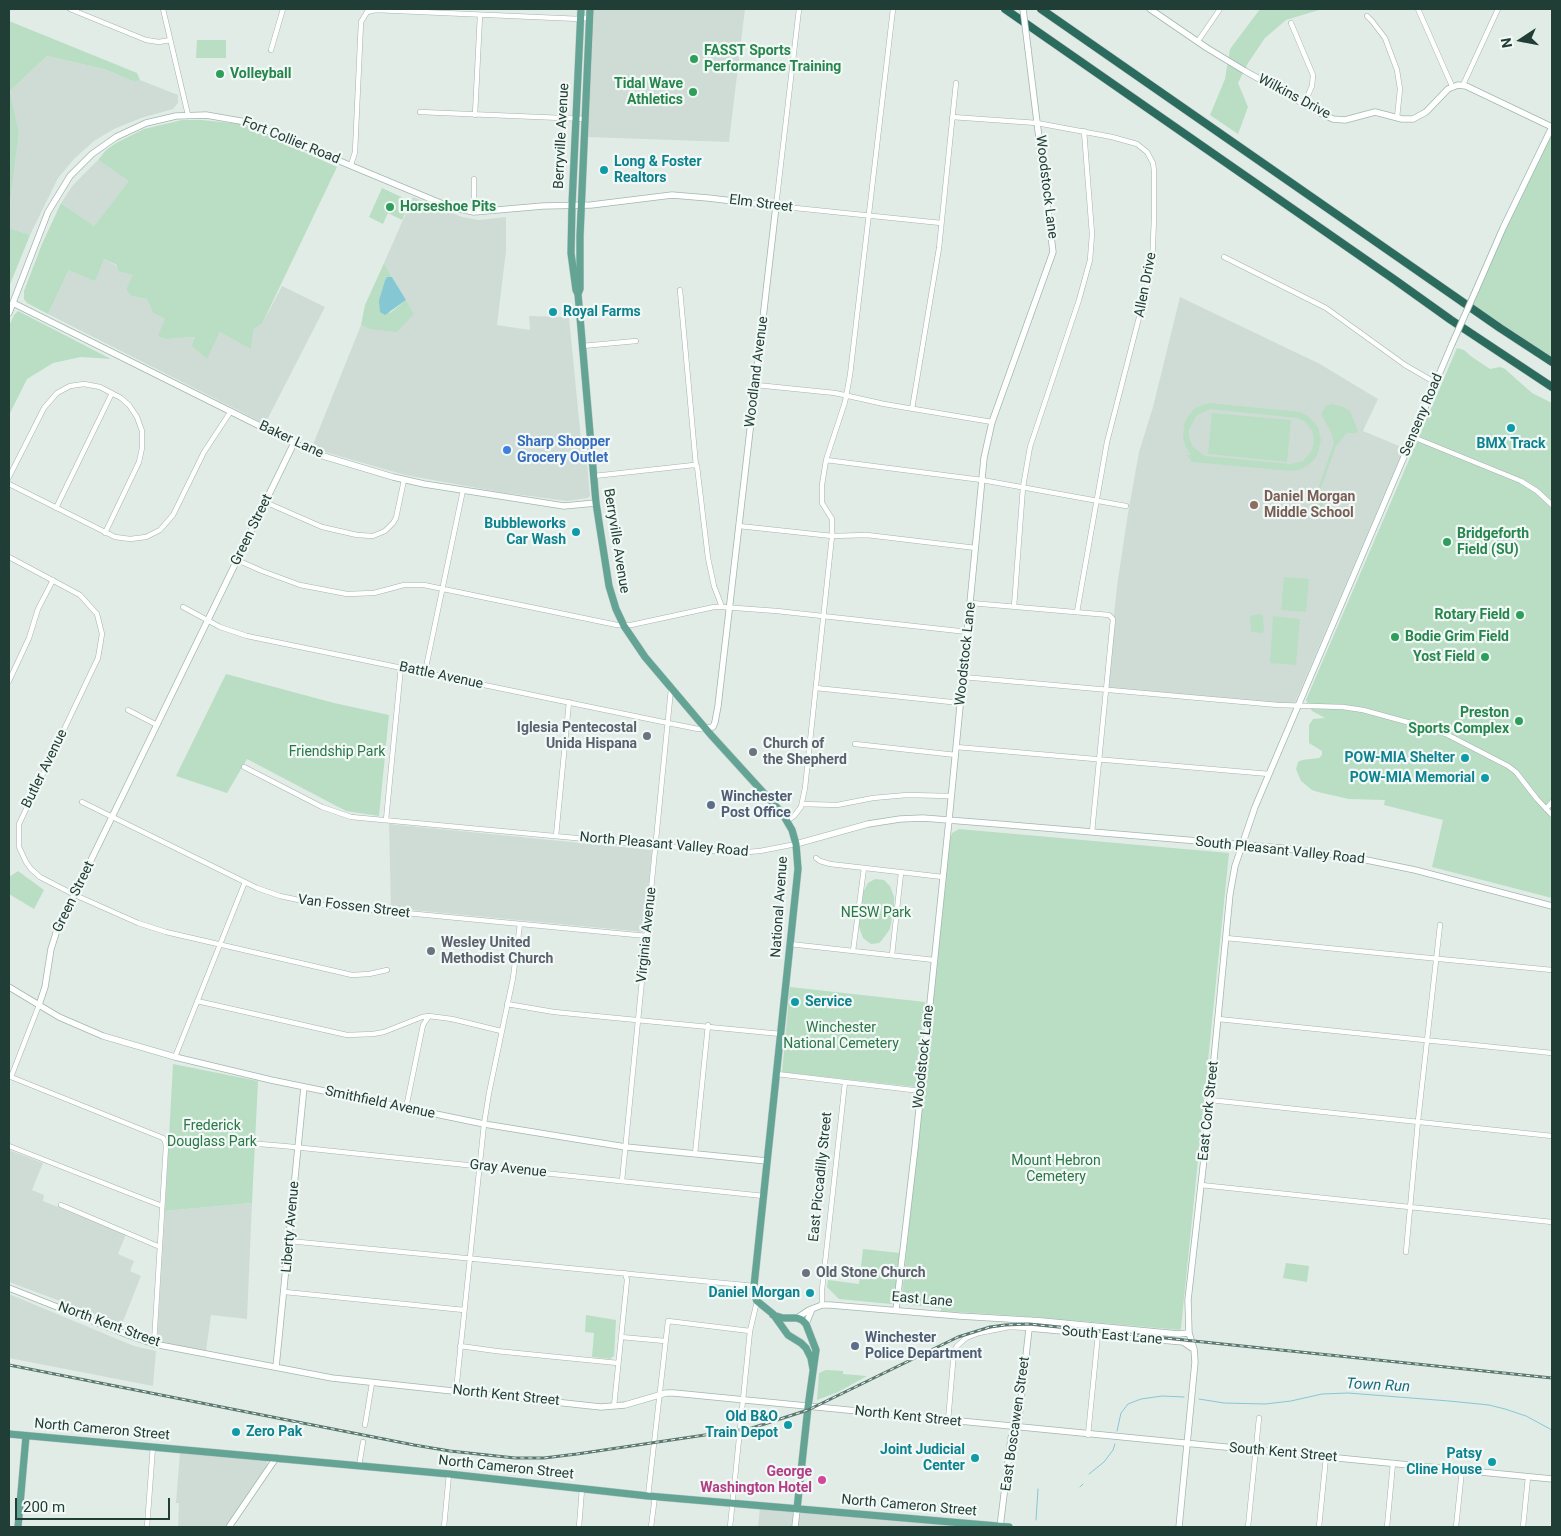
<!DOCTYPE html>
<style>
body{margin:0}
#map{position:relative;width:1561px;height:1536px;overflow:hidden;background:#e1ece7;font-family:Roboto,sans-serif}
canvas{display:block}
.frame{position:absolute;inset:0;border:10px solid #203e36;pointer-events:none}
.north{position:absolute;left:1496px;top:15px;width:50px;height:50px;-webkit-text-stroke:4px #f1f8f5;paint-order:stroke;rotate:259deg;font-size:14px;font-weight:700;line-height:20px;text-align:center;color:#203e36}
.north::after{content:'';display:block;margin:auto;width:18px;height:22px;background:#203e36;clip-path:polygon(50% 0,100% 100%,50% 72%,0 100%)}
.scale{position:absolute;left:15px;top:1498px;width:155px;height:22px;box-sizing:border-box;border:2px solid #203e36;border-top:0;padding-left:6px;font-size:15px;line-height:18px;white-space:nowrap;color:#203e36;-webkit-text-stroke:4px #f1f8f5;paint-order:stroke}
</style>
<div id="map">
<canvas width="1561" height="1536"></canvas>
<div class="frame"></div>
<div class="north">N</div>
<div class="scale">200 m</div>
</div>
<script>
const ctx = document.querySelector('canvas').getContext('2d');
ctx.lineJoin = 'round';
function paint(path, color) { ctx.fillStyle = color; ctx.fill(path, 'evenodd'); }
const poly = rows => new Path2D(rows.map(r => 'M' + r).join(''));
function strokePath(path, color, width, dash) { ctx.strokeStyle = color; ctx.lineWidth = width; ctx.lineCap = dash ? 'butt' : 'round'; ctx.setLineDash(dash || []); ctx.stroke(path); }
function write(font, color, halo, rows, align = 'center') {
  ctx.font = font + ' Roboto,sans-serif'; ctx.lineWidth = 4.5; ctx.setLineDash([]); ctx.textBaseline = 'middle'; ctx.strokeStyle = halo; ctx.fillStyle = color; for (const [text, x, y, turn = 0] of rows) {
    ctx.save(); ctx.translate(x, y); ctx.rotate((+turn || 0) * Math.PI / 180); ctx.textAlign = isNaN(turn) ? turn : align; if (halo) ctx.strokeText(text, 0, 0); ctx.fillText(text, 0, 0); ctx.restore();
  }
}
paint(poly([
 [594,9,745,9,729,142,588,137],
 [47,56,104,69,135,82,140,80,178,95,178,103,173,109,141,118,114,129,94,141,74,159,58,178,30,235,9,228,9,211,19,133,10,91],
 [98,160,130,181,94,226,61,203,73,185],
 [413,197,462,217,479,220,506,217,506,251,497,325,530,330,529,316,569,317,581,440,585,441,590,496,588,498,567,501,499,492,405,475,328,453,312,447,361,325,369,329,414,314,384,263],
 [104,259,134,275,126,289,131,296,147,299,153,313,165,319,167,339,196,337,207,358,220,332,251,348,254,329,262,324,282,286,325,307,265,424,48,314,69,270],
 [1180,297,1320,364,1378,399,1363,431,1404,448,1294,705,1106,690,1117,586,1128,513,1139,452,1153,407],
 [389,824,652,850,644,932,391,908],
 [9,1150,43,1163,32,1190,44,1195,43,1201,126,1234,118,1254,134,1261,130,1271,141,1276,122,1324,9,1282],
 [252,1203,247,1319,211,1315,206,1351,157,1342,165,1211],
 [9,1294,134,1346,156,1351,153,1386,9,1358],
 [180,1452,266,1460,268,1465,226,1527,178,1527,179,1503,176,1503],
 [760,1507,977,1527,758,1527]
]), '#cfdcd6');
paint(poly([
 [1260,9,1322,9,1286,20,1265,38,1248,63,1238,83,1248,107,1238,134,1210,115,1225,79,1230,49],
 [9,21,137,73,140,80,135,82,104,69,47,56,10,91,19,133,9,211],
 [197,40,226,40,226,58,196,58],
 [182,120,202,120,241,124,337,167,262,324,254,329,251,349,220,332,207,359,192,346,195,337,167,339,158,336,165,319,153,313,147,299,131,296,126,289,133,275,118,271,117,265,104,259,95,281,69,270,48,314,27,303,24,299,24,291,42,244,61,203,94,226,129,181,98,160,106,150,116,143,144,129],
 [1552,127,1552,361,1469,306],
 [382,188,410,201,402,220,388,213,383,224,369,217],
 [9,228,30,235,9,287],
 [384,263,392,277,387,277,385,280,379,300,390,313,406,300,414,314,397,332,369,329,361,325,365,305],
 [18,311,111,359,81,357,53,363,27,379,9,415,9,326,14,315],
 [1457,348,1464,350,1472,357,1490,369,1500,367,1505,369,1532,393,1552,403,1552,898,1432,867,1443,820,1384,805,1385,800,1349,799,1318,792,1312,790,1301,781,1296,769,1298,762,1302,760,1319,758,1322,755,1322,751,1309,743,1309,725,1313,719,1325,718,1312,711,1306,700],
 [1209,403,1300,412,1308,416,1318,427,1321,440,1318,453,1314,460,1307,466,1299,470,1291,471,1192,462,1187,455,1191,455,1186,447,1183,438,1184,424,1188,416,1195,408],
 [1210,409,1297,418,1304,421,1312,430,1314,440,1312,450,1303,461,1291,464,1205,456,1193,447,1189,437,1189,430,1196,416],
 [1333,404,1343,407,1350,411,1358,431,1357,433,1347,433,1336,446,1321,488,1321,495,1324,505,1316,509,1311,505,1310,497,1318,489,1334,443,1331,432,1321,414,1326,406],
 [1212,413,1291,420,1287,462,1208,454],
 [1284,577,1309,579,1306,612,1281,610],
 [1258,614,1263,615,1264,631,1262,633,1251,632,1250,616],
 [1273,616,1300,619,1296,665,1270,663],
 [226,674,334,703,389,715,379,816,346,811,247,759,227,793,176,776],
 [959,829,1229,853,1181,1328,1180,1330,1035,1317,941,1311,941,1308,901,1304,949,844,952,833],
 [18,871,44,890,34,909,9,894,9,877],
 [875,879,884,880,890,886,894,897,894,905,890,929,882,940,879,943,871,944,863,938,858,924,863,892,868,883],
 [790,987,925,1002,916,1087,782,1072],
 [173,1064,258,1081,252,1203,165,1211],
 [863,1249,900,1253,895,1301,891,1304,839,1299,827,1287,828,1280,859,1284],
 [1286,1263,1309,1266,1307,1282,1283,1278],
 [586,1315,616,1320,614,1356,610,1359,592,1357,594,1333,585,1332],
 [826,1370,843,1371,843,1374,867,1376,838,1392,817,1400,819,1373]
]), '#b9dec3');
paint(poly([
 [387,277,392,277,406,300,385,315,380,312,379,300,385,280]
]), '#86c7d4');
strokePath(poly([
 [1199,1399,1224,1403,1265,1404,1291,1401,1322,1394,1348,1393,1449,1401,1489,1405,1505,1409,1526,1416,1552,1430],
 [1117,1431,1121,1413,1128,1404,1141,1399,1162,1396,1184,1397],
 [1089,1474,1104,1462,1113,1450,1115,1444],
 [1080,1487,1083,1484],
 [1036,1520,1038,1489]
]), '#86c7d4', 1);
const street = poly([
 [70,9,146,40,159,42,170,40],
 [163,9,188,115],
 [799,9,776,206,941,223],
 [1418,9,1452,86],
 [1367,16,1372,21,1385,38,1397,70,1400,89,1397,118],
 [1291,23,1313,75,1312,86,1304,104],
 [1198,41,1220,9],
 [271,50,283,9],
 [1463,85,1498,9],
 [420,112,586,119],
 [475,115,480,15],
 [952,117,1037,123,1112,137,1137,144,1147,152,1153,163,1154,171,1154,218,1152,267,1107,442,1077,612],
 [351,165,355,152,361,22,367,12,376,10,580,19,590,17],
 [474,179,474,212],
 [1224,257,1326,308,1405,365,1436,383],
 [680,290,696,466],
 [582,346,636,341],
 [756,385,835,393,884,404,992,422],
 [912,409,939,248,956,83],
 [1413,437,1521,481,1537,491,1552,505],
 [826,460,982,480,1126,506],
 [594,476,694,465,697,466,708,558,714,586,722,607],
 [9,477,44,408,57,393,70,386,84,384,100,387,121,398,129,405,137,417,142,431,142,448,139,462,105,533],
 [9,484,115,537,130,539,146,537,160,530,173,515,204,452,231,411],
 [265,502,322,527,357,535,373,536,385,531,393,523,396,518,404,480],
 [56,508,112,393],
 [739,526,832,536,867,535,976,548],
 [9,557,80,595,97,614,102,634,98,658,19,824,19,847,26,862,31,869,40,877,75,895,138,923,166,932,352,975,369,974,387,970],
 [237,560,262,571,300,585,347,594,374,593,404,585,424,585,617,625,631,625,714,607,722,607,777,611,968,632],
 [971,603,1109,615,1113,619,1092,832],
 [183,607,220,627,247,636,668,723,698,729,705,728],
 [1014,607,1023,487,1030,447,1079,300,1090,260,1092,234,1084,131],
 [425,672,463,490],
 [963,677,1278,705,1343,707,1363,710,1429,728,1448,735,1508,766,1516,772,1537,799,1552,815],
 [9,681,29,638,38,609,53,580],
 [816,688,961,703],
 [128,710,157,725],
 [855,744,956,755],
 [956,747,1269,774],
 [244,767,322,807,351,817,736,853,760,851,796,844],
 [82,802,257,888,280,896,322,905,647,936],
 [802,804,837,805,873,798,907,795,951,796],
 [1546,809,1552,802],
 [386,820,401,667],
 [787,821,794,816,801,807,805,788,832,536,832,519,822,503,822,485,826,460,845,402,850,375,893,9],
 [556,836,569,702],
 [816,858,820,861,830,864,943,877],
 [1226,938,1552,970],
 [790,944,934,960],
 [853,951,864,868],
 [892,955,901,873],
 [197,1001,347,1035,373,1034,384,1032,422,1017,429,1016,452,1019,501,1031],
 [507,1004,554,1012,781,1034],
 [39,1005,11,1077,163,1138,165,1141,166,1146,154,1344],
 [1218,1019,1552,1053],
 [175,1057,245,882],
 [777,1074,921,1091],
 [1210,1100,1552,1136],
 [406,1108,423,1025,429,1016],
 [9,1146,162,1206],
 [253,1146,259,1144,284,1146,764,1196],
 [695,1154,708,1025],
 [622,1181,671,689],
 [1201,1185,1552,1222],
 [61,1205,160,1247],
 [289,1241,754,1286],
 [1406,1252,1418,1121,1440,925],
 [285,1292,464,1310],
 [822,1305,822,1290,845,1082],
 [621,1337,665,1341],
 [460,1346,496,1351,618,1363],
 [456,1391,484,1124,489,1093,513,978,520,924],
 [614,1406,627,1280,625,1273],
 [948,1421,954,1351,957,1346,966,1338,979,1333,1009,1327,1029,1328],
 [365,1425,372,1383],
 [1088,1435,1098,1334],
 [359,1466,363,1442],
 [648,1496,668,1321,750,1331],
 [147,1527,153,1446],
 [444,1527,449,1474],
 [579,1527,582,1489],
 [651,1527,655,1496],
 [730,1527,750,1331,757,1301],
 [1248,1527,1259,1418],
 [1319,1527,1326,1457],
 [1387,1527,1393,1463],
 [1456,1527,1462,1470],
 [1523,1527,1528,1477]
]);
const secondary = poly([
 [1150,9,1207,48,1245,71,1320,113,1333,119,1345,120,1375,112,1402,119,1413,119,1426,112,1448,89,1458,85,1466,86,1552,127],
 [1476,290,1503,228,1552,127],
 [13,303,294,443,323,456,393,477,424,484,564,506,596,503],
 [9,313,48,212,70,176,92,154,116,137,146,123,176,116,206,115,246,122,450,207,474,212,543,206,591,205,672,195,708,198,776,206,718,706,715,722,713,727,705,728],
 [796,844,868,824,900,819,923,818,998,824,1281,848,1347,856,1415,870,1552,906],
 [9,987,59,1017,103,1036,175,1057,271,1080,484,1124,582,1140,626,1147,767,1161],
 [39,1005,45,987,51,949,57,930,294,443],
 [9,1288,128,1335,154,1344,332,1378,601,1407,625,1405,666,1393,674,1393,1552,1479],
 [896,1310,915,1148,949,820,984,458,992,422,1053,252,1028,49],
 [797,1318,809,1310,822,1305,830,1305,959,1316,1042,1321,1178,1334,1189,1333],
 [806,1324,812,1309],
 [1029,1328,1183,1342,1192,1348],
 [276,1367,304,1087],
 [229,1527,276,1458],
 [795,1527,797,1509],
 [1000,1527,1011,1438,1019,1418,1030,1320],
 [1179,1527,1195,1362,1194,1349,1189,1333,1188,1300,1206,1141,1230,894,1235,866,1255,807,1452,344]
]);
const primary = poly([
 [581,9,572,205,571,253,576,290,578,294,596,503,609,586,616,609,624,626,645,657,711,735,782,813,792,830,796,844,798,869,754,1286,754,1294,757,1301,773,1314,788,1335,801,1343,806,1348,811,1358,813,1369],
 [578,294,580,289,580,236,590,9],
 [773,1315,783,1318,797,1318,802,1320,806,1324,816,1350,808,1407,797,1509],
 [9,1434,449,1474,648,1496,1009,1527],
 [18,1527,26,1436]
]);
const highway = poly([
 [1005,9,1395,280,1451,320,1552,387],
 [1041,9,1500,328,1552,362]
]);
strokePath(street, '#a3b4ae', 5.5);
strokePath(secondary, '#9fb8af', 7);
strokePath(primary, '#c1c9c7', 8);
strokePath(highway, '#c1c9c7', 9);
strokePath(street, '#fff', 4.5);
strokePath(secondary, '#fff', 5.5);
strokePath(primary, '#63a494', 7);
strokePath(highway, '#2b6b5e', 8);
const rail = poly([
 [9,1365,414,1445,450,1451,515,1458,544,1458,577,1454,752,1428,808,1410,958,1337,990,1327,1005,1325,1029,1324,1552,1378]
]);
strokePath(rail, '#5b7971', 3);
strokePath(rail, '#f1f8f5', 1, [4]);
const secondaryBridge = poly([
 [1023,9,1028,49],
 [1452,344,1476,290]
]);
strokePath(secondaryBridge, '#9fb8af', 7, []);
strokePath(secondaryBridge, '#fff', 5.5);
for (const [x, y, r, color] of [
 [694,59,5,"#2e9e5b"],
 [220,74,5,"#2e9e5b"],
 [693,92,5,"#2e9e5b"],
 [604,170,5,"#0f9aa8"],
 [390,207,5,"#2e9e5b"],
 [553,312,5,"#0f9aa8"],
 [1511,428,5,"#0f9aa8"],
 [507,450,5,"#3f7fe0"],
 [1254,505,5,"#8d6e63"],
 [576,532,5,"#0f9aa8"],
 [1447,542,5,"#2e9e5b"],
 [1520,615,5,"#2e9e5b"],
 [1395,637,5,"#2e9e5b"],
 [1485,657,5,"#2e9e5b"],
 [1519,721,5,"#2e9e5b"],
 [647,736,5,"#6b7280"],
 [753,752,5,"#6b7280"],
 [1465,758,5,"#0f9aa8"],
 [1485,778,5,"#0f9aa8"],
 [711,805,5,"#5c6f8a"],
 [431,951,5,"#6b7280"],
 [795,1002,5,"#0f9aa8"],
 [806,1273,5,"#6b7280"],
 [810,1293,5,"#0f9aa8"],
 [855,1346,5,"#5c6f8a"],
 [788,1425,5,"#0f9aa8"],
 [236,1432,5,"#0f9aa8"],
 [975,1458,5,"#0f9aa8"],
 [1492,1462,5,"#0f9aa8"],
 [822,1480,5,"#d1479c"]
]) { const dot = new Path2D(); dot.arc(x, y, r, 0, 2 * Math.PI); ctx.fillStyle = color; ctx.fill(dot); strokePath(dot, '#f1f8f5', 2); }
write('bold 14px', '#27864d', '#f1f8f5', [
 ["FASST Sports",704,51],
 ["Performance Training",704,67],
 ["Volleyball",230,74],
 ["Tidal Wave",683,84,"right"],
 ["Athletics",683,100,"right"],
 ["Horseshoe Pits",400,207],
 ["Bridgeforth",1457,534],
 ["Field (SU)",1457,550],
 ["Rotary Field",1510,615,"right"],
 ["Bodie Grim Field",1405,637],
 ["Yost Field",1475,657,"right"],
 ["Preston",1509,713,"right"],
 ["Sports Complex",1509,729,"right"]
], 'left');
write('14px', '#203e36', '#f1f8f5', [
 ["Wilkins Drive",1294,97,28],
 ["Berryville Avenue",562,136,-87],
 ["Fort Collier Road",291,141,22],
 ["Woodstock Lane",1046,187,83],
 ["Elm Street",761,204,7],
 ["Allen Drive",1146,285,-79],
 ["Woodland Avenue",757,372,-83],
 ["Senseny Road",1422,415,-67],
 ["Baker Lane",291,440,25],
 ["Green Street",252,530,-64],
 ["Berryville Avenue",616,541,81],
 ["Woodstock Lane",966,654,-84],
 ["Battle Avenue",441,676,12],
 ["Butler Avenue",45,769,-64],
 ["North Pleasant Valley Road",664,845,5],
 ["South Pleasant Valley Road",1280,851,6],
 ["Green Street",74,897,-64],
 ["Van Fossen Street",354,907,7],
 ["National Avenue",780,907,-86],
 ["Virginia Avenue",647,935,-84],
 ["Woodstock Lane",924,1057,-84],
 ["Smithfield Avenue",380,1103,12],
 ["East Cork Street",1209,1111,-84],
 ["Gray Avenue",508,1169,6],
 ["East Piccadilly Street",821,1177,-84],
 ["Liberty Avenue",291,1227,-85],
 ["East Lane",922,1300,5],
 ["North Kent Street",109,1325,20],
 ["South East Lane",1112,1336,5],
 ["North Kent Street",506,1396,6],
 ["North Kent Street",908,1417,6],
 ["East Boscawen Street",1016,1424,-82],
 ["North Cameron Street",102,1430,5],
 ["South Kent Street",1283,1453,5],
 ["North Cameron Street",506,1468,6],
 ["North Cameron Street",909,1506,5]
]);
write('bold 14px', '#0d838f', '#f1f8f5', [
 ["Long & Foster",614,162,"left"],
 ["Realtors",614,178,"left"],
 ["Royal Farms",563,312,"left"],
 ["BMX Track",1511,444,"center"],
 ["Bubbleworks",566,524],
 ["Car Wash",566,540],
 ["POW-MIA Shelter",1455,758],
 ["POW-MIA Memorial",1475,778],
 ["Service",805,1002,"left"],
 ["Daniel Morgan",800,1293],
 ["Old B&O",778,1417],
 ["Train Depot",778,1433],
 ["Zero Pak",246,1432,"left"],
 ["Joint Judicial",965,1450],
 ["Center",965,1466],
 ["Patsy",1482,1454],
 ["Cline House",1482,1470]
], 'right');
write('bold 14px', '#366cbe', '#f1f8f5', [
 ["Sharp Shopper",517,442],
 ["Grocery Outlet",517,458]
], 'left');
write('bold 14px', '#785e54', '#f1f8f5', [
 ["Daniel Morgan",1264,497],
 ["Middle School",1264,513]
], 'left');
write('bold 14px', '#5b616d', '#f1f8f5', [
 ["Iglesia Pentecostal",637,728,"right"],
 ["Unida Hispana",637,744,"right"],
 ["Church of",763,744],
 ["the Shepherd",763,760],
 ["Wesley United",441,943],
 ["Methodist Church",441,959],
 ["Old Stone Church",816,1273]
], 'left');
write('14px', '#297647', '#f1f8f5', [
 ["Friendship Park",337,752],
 ["NESW Park",876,913],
 ["Winchester",841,1028],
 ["National Cemetery",841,1044],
 ["Frederick",212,1126],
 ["Douglass Park",212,1142],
 ["Mount Hebron",1056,1161],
 ["Cemetery",1056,1177]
]);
write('bold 14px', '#4e5e75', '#f1f8f5', [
 ["Winchester",721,797],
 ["Post Office",721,813],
 ["Winchester",865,1338],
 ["Police Department",865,1354]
], 'left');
write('bold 14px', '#b23c85', '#f1f8f5', [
 ["George",812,1472],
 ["Washington Hotel",812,1488]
], 'right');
write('italic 15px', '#186a7c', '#f1f8f5', [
 ["Town Run",1378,1386,3]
]);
</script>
